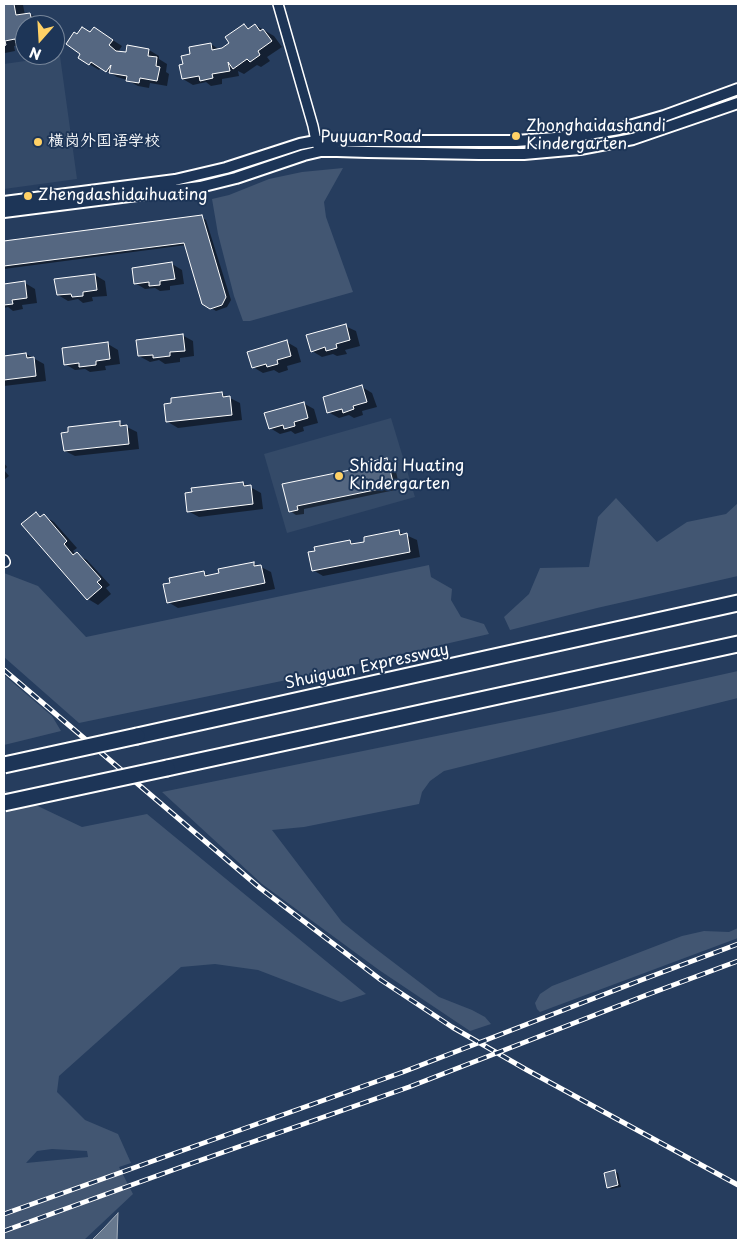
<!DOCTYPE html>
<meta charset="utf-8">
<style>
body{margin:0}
#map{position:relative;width:742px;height:1244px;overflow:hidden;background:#263d5e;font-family:"Playpen Sans",sans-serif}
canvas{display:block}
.frame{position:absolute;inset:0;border:5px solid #fff;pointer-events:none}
.north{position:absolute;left:15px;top:15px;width:50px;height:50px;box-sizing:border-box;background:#1d3557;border:1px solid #77869a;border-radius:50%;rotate:199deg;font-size:14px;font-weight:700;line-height:20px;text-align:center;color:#fff}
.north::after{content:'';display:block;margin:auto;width:18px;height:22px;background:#ffd166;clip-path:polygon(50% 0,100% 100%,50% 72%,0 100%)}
</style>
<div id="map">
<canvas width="742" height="1244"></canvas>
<div class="frame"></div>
<div class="north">N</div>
</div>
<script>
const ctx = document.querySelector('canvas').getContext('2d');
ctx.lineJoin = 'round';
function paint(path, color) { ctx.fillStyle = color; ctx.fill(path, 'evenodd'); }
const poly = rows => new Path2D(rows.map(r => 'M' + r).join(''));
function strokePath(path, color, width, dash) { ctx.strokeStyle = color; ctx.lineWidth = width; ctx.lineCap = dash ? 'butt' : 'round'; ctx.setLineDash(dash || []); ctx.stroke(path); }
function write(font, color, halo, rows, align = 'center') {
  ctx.font = font + ' "Playpen Sans","LXGW WenKai TC",sans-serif'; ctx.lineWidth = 4; ctx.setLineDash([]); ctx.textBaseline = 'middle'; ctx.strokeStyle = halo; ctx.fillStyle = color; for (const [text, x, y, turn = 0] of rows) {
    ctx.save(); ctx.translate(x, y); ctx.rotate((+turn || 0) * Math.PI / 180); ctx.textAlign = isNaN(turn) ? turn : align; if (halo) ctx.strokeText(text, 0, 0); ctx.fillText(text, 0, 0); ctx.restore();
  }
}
paint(poly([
 [60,56,77,179,4,189,4,64],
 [391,418,415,497,287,533,264,454]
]), '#344a68');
paint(poly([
 [343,168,324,202,326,217,353,292,250,321,243,321,234,296,218,234,212,199,229,195,269,179,302,172],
 [616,498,657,542,687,522,726,514,738,503,738,576,597,608,510,630,504,617,529,594,540,568,589,567,598,517],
 [429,565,431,577,452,589,451,600,461,617,484,624,489,634,301,677,79,723,4,657,4,573,38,586,86,637],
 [738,671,738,698,444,771,430,781,422,792,419,804,304,827,272,830,342,922,372,946,439,997,472,1010,485,1017,491,1024,470,1031,379,970,262,884,162,792,554,712],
 [4,675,52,716,61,731,4,745],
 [4,790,82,827,147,814,366,994,341,1002,258,970,215,964,181,967,59,1076,57,1092,85,1120,118,1134,131,1163,119,1167,133,1194,84,1240,4,1240],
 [52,1149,87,1151,88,1157,26,1163,37,1151],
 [738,928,738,938,540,1012,537,1009,535,1003,540,994,552,986,682,936,704,931,729,932]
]), '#425672');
const water = poly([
 [118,1213,117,1240,92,1240,104,1228,118,1213]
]);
paint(water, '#67788e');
strokePath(water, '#a4aebb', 1);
paint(poly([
 [4,4,20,4,23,5,25,15,30,14,40,20,41,25,25,25,25,47,22,45,14,46,15,51,5,53,4,52],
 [244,25,250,29,255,25,274,36,282,47,267,57,270,61,261,67,257,65,244,74,238,71,239,76,222,79,222,84,211,86,206,82,193,85,183,79,184,65,192,55,211,44,220,50,231,43],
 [94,28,122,46,118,52,127,54,128,47,149,50,159,56,159,59,167,64,166,72,169,74,167,86,150,83,149,88,138,86,127,80,117,77,101,67,99,70,89,64,82,54,78,36,91,33],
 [201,217,206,220,231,300,227,307,216,311,203,303,186,245,4,269,4,242],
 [172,264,182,270,184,284,170,286,170,290,160,291,155,288,145,289,135,283],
 [95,275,105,281,107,296,92,297,93,301,83,303,78,299,68,301,58,295],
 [25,283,35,289,37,303,22,305,23,309,13,311,8,307,4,308,4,285],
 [345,326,356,331,360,346,345,350,347,354,337,356,333,354,322,357,312,351],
 [182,335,193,341,194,356,180,358,180,362,165,364,159,360,150,362,139,356],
 [287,342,297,348,301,362,287,366,288,370,279,373,274,370,263,373,253,367],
 [108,344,118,350,120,364,105,366,106,370,90,372,85,369,75,370,65,364],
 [26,354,44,364,46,381,4,386,4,357],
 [362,387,372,393,377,407,362,411,363,415,354,418,349,415,339,418,328,412],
 [222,394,240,403,242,420,178,428,168,422],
 [303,403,314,409,318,423,303,427,304,431,295,434,291,431,280,434,270,428],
 [119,423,137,432,139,449,75,456,65,451],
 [387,459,394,463,400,489,304,509,304,514,296,515,290,511,284,485,361,469,360,465],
 [4,463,7,467,4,470,9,476,4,480],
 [243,483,261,493,263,509,199,517,188,511],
 [36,514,42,517,44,516,54,522,77,548,73,551,76,554,87,560,110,585,106,588,111,594,98,605,88,599],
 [399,532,417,540,420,557,323,576,313,570,349,541,356,545,366,542],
 [253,563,271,572,275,589,178,608,168,602,172,584,204,573,210,576],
 [615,1172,618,1173,621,1187,611,1189,608,1187]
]), '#0007');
const building = poly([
 [4,4,14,4,16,15,30,13,33,25,25,25,25,42,16,43,15,39,5,41,6,45,4,46,4,4],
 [244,24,248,29,255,24,260,31,263,29,272,41,258,51,260,55,250,62,247,59,233,69,228,62,230,71,212,74,213,78,200,81,199,76,182,79,179,65,183,64,181,56,190,54,189,47,211,43,212,50,222,48,229,43,225,37,244,24],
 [82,27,90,32,94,27,113,40,109,45,116,51,126,52,127,45,149,49,148,56,157,57,156,66,160,67,157,81,140,78,139,83,126,81,127,76,109,73,111,65,106,72,91,62,89,65,78,58,80,54,66,44,74,32,77,34,82,27],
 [202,215,226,297,222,305,210,309,202,304,184,243,4,266,4,241,202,215],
 [172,262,175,279,160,281,160,285,149,286,149,282,134,284,132,268,172,262],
 [95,274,97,290,83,292,83,296,72,297,71,294,57,295,54,279,95,274],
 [25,281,27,298,12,300,13,304,4,305,4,284,25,281],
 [346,324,350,340,336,344,337,348,326,351,325,347,311,352,306,335,346,324],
 [183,334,185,351,170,352,170,356,153,358,153,355,138,356,136,340,183,334],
 [287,340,291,356,277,360,278,364,267,367,266,364,252,368,247,352,287,340],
 [108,342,110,359,96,361,96,365,79,367,79,363,64,365,62,348,108,342],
 [26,353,27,358,34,357,36,376,4,380,4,356,26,353],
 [362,385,367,402,353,406,354,409,343,413,342,409,327,413,323,397,362,385],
 [222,392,223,397,230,396,232,415,166,422,164,404,171,403,171,398,222,392],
 [304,402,308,418,294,422,295,426,284,429,283,425,269,429,264,413,304,402],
 [120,421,120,426,127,425,129,444,64,451,61,433,68,432,68,427,120,421],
 [387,458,394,486,297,506,298,510,289,512,282,484,360,468,359,464,387,458],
 [243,482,244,486,251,485,253,504,187,512,185,493,192,492,191,488,243,482],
 [36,512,40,517,44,514,67,541,64,544,73,555,77,552,101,579,97,582,102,587,87,600,21,524,36,512],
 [399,530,400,535,407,533,410,552,312,571,308,552,315,551,314,547,350,540,351,544,364,542,364,537,399,530],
 [254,562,254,566,261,565,265,583,167,603,163,584,170,583,169,578,204,571,205,576,219,573,218,569,254,562],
 [615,1170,618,1185,607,1188,604,1173,615,1170]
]);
paint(building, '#556781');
strokePath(building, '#fff', 1);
const minor = poly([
 [278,4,313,126,316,141,318,146],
 [4,560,5,562]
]);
const tertiary = poly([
 [4,202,175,180,226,168,300,144,316,141,516,141,569,137,619,129,664,116,738,89],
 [4,212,200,187,236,178,304,155,321,151,337,151,368,152,479,154,524,154,580,149,633,139,738,103]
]);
const motorway = poly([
 [137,736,738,603],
 [167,768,738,644]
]);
strokePath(minor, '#fff', 12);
strokePath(tertiary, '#fff', 14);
strokePath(motorway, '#fff', 19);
strokePath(minor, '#1d3557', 9);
strokePath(tertiary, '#1d3557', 10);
strokePath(motorway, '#1d3557', 15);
const rail = poly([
 [4,670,260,888,381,980,452,1027,527,1070,738,1185],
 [4,1214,403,1072,644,979,738,944],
 [4,1231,184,1166,409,1087,649,994,738,961]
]);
strokePath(rail, '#fff', 5);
strokePath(rail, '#1d3557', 3, [9]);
const motorwayBridge = poly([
 [4,765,137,736],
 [4,803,167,768]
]);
strokePath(motorwayBridge, '#fff', 19, []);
strokePath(motorwayBridge, '#1d3557', 15);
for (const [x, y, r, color] of [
 [516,136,5,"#ffd166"],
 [38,142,5,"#ffd166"],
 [28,196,5,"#ffd166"],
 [339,476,5,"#ffd166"]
]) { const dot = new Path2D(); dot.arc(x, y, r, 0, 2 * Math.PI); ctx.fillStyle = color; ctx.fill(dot); strokePath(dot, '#1d3557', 2); }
write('16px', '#fff', '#1d3557', [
 ["Zhonghaidashandi",526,127],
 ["Kindergarten",526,145],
 ["横岗外国语学校",48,142],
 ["Zhengdashidaihuating",38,196],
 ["Shidai Huating",349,467],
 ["Kindergarten",349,485]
], 'left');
write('16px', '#fff', '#1d3557', [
 ["Puyuan Road",371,138],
 ["Shuiguan Expressway",367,667,-12]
]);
</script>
